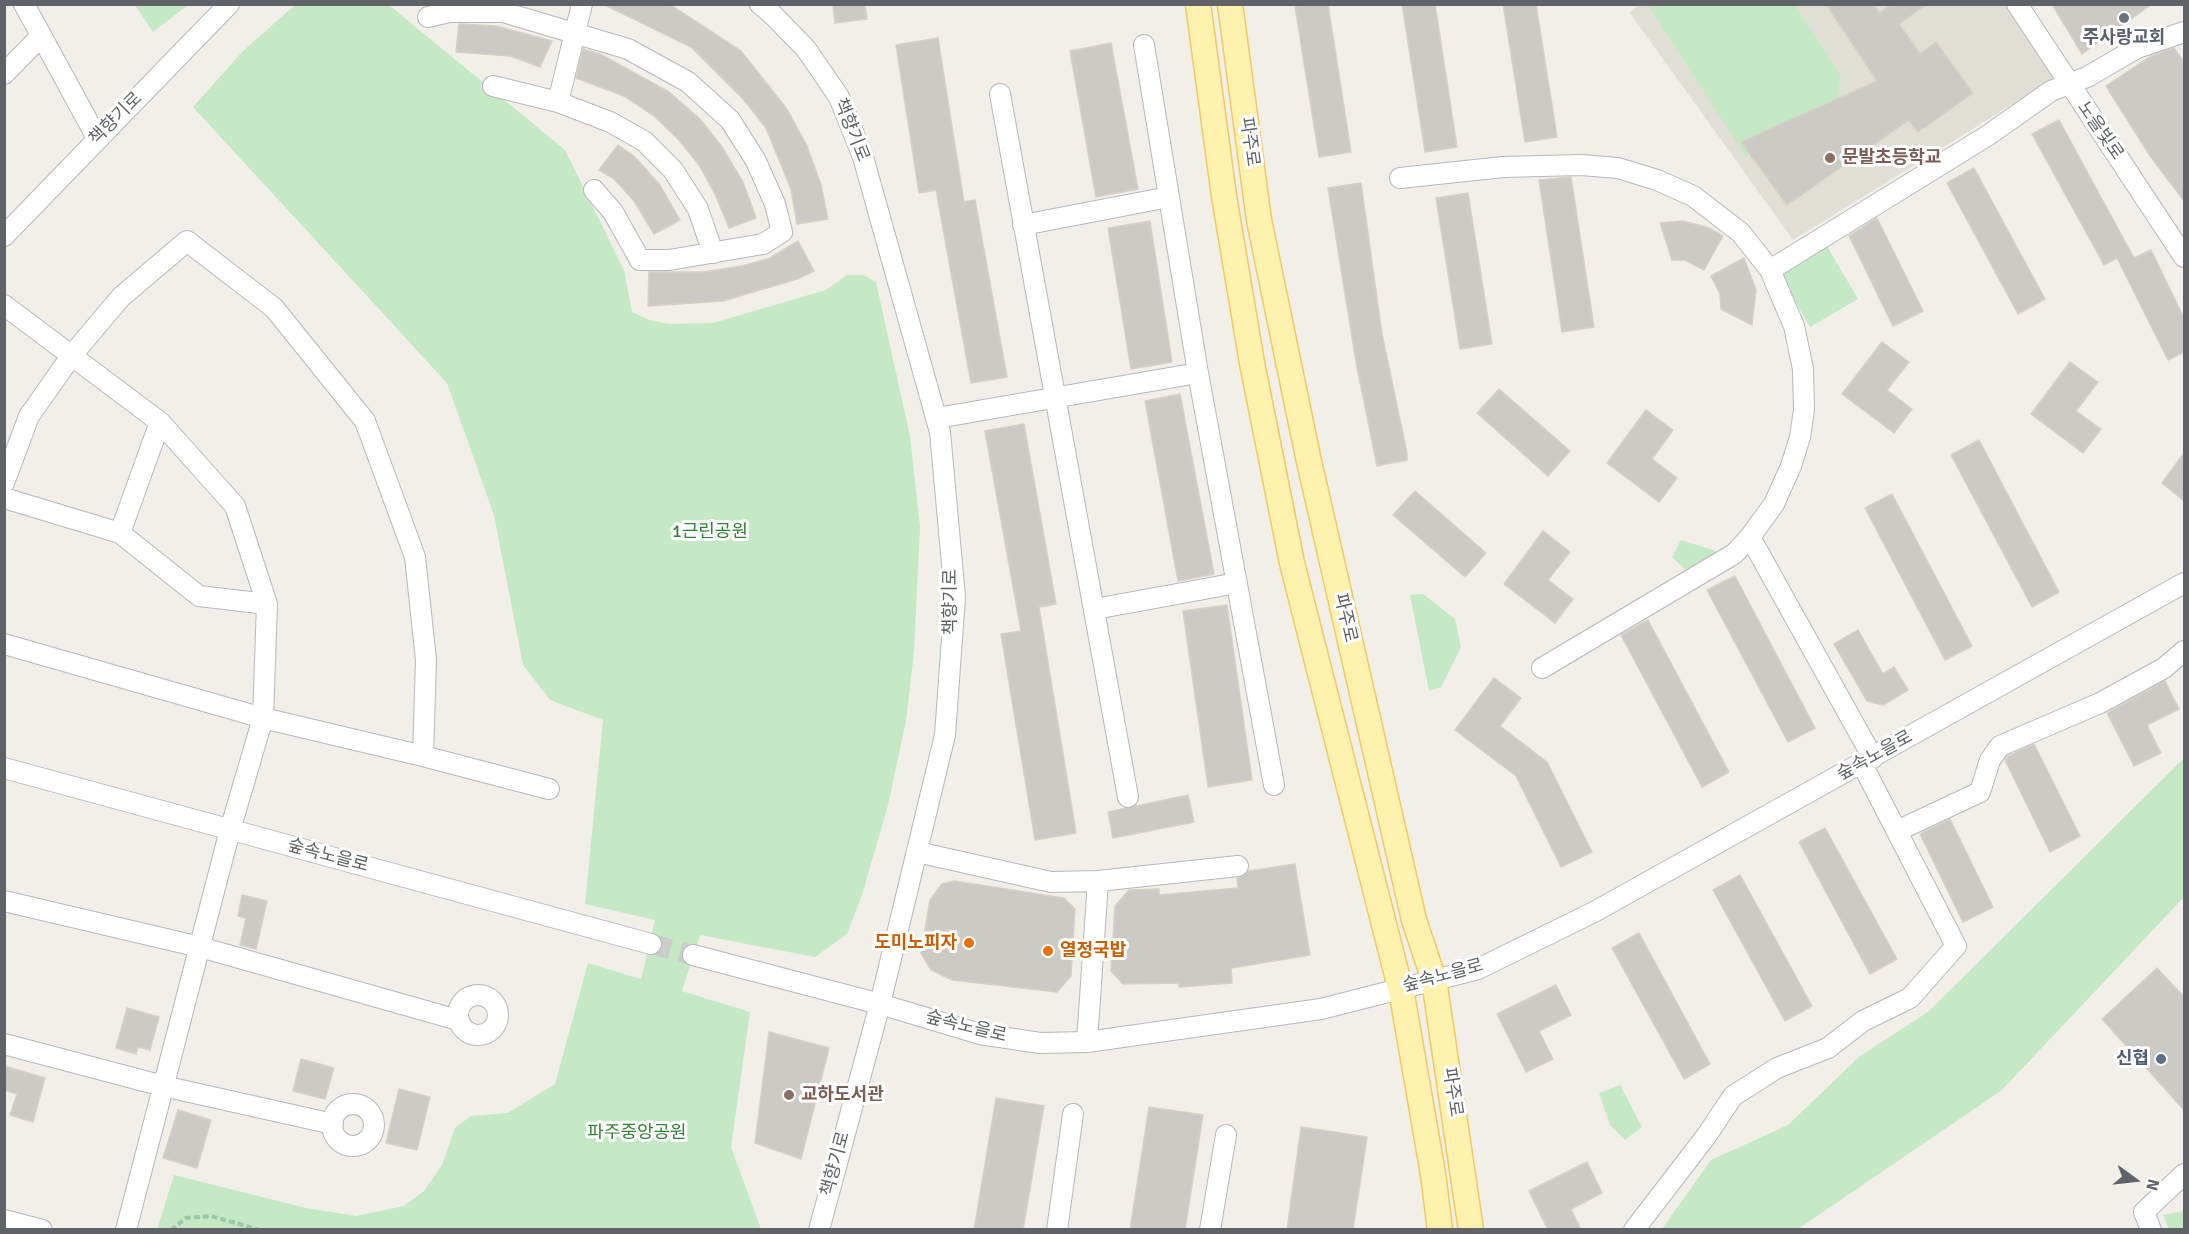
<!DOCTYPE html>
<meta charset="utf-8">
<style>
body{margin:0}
#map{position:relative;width:2189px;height:1234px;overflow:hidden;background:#f1efe8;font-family:Signika,sans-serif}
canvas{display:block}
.frame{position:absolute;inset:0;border:6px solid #5f6368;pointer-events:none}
.north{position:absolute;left:2105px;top:1150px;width:60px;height:60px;-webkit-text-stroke:4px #fff;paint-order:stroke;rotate:105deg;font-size:16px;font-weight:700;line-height:24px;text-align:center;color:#5f6368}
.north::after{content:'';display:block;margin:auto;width:21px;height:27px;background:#5f6368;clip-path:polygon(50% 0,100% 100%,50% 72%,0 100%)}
</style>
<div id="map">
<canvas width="2189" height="1234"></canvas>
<div class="frame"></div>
<div class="north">N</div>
</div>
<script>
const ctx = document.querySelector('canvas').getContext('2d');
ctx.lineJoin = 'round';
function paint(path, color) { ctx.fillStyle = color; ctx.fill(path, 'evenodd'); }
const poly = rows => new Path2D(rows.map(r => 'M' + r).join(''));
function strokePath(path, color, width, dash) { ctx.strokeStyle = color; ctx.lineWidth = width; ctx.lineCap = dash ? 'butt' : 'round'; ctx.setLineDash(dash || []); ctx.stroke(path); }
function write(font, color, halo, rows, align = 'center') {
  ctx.font = font + ' Signika,"Noto Sans KR",sans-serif'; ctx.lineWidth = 6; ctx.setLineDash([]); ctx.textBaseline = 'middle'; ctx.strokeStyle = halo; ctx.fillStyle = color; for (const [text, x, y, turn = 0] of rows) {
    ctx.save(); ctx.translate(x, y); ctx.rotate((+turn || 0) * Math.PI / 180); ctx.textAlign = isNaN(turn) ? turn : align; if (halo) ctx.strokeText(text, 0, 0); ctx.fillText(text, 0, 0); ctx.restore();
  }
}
paint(poly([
 [1639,4,2010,5,2058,76,1793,240,1630,13]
]), '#e1ded6');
paint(poly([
 [135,5,188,5,153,32],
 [295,5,389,5,565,150,624,270,632,312,649,320,669,324,713,323,826,290,847,275,863,275,876,282,910,436,920,527,914,652,906,721,888,805,862,895,847,934,815,957,700,935,682,991,750,1012,731,1147,761,1229,157,1230,174,1175,306,1208,356,1216,404,1206,424,1191,442,1165,455,1128,471,1116,508,1113,555,1084,588,963,641,979,655,920,585,904,603,720,550,700,523,665,494,515,447,383,193,107,243,51],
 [1648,5,1795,5,1840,74,1838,99,1746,157],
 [1827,246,1858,299,1810,327,1779,274],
 [1681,540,1719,552,1688,572,1672,557],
 [1423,594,1455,619,1461,647,1441,687,1429,691,1410,595],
 [2184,758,2184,897,2002,1090,1798,1229,1662,1229,1711,1160,1788,1125,1860,1056,1928,1012],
 [1620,1085,1642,1127,1625,1140,1610,1125,1599,1093],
 [2184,1211,2184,1229,2169,1229,2163,1215]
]), '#c5e8c5');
const building = poly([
 [603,4,669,4,741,51,787,109,807,146,821,185,828,219,797,224,791,189,766,128,743,99,691,47,603,4],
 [833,4,865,4,867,19,835,23,833,4],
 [1303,4,1328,4,1351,152,1319,157,1295,6,1303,4],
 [1402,4,1435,4,1457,147,1425,152,1402,4],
 [1503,4,1536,4,1557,137,1525,142,1503,4],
 [1826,4,1873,4,1879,13,1892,4,1927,4,1899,24,1920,54,1936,42,1973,93,1918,132,1909,120,1787,205,1741,142,1877,81,1826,4],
 [2052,4,2152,4,2082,54,2052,4],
 [459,24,496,26,552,41,540,67,510,56,456,52,459,24],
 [938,38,964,202,975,200,1007,377,971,383,936,190,919,193,896,45,938,38],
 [1111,43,1138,189,1096,197,1070,51,1111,43],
 [2174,48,2184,62,2184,201,2150,156,2106,86,2151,56,2174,48],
 [583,49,600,54,669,92,700,119,722,147,743,182,756,218,729,228,715,194,699,165,679,140,654,116,624,96,576,78,583,49],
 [2059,120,2134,258,2151,250,2184,318,2184,352,2168,360,2117,258,2104,265,2032,134,2059,120],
 [618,145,634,156,660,185,680,220,654,234,634,201,614,179,599,170,618,145],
 [1974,168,2045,299,2018,314,1947,183,1974,168],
 [1571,177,1594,327,1562,332,1539,180,1571,177],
 [1361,183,1382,334,1407,453,1407,460,1377,466,1356,362,1328,188,1361,183],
 [1468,193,1492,344,1460,349,1436,198,1468,193],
 [1877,218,1923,311,1893,326,1849,236,1877,218],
 [1150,221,1172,362,1131,369,1108,228,1150,221],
 [1683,221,1709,228,1723,236,1704,270,1685,260,1672,260,1660,223,1683,221],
 [798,241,814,271,797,279,723,301,648,306,649,272,703,272,742,266,770,258,798,241],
 [1744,258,1756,290,1752,325,1721,309,1720,294,1711,276,1744,258],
 [1882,342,1909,362,1887,390,1912,409,1894,433,1842,394,1882,342],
 [2070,362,2098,382,2076,411,2101,429,2083,453,2031,414,2070,362],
 [1499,389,1570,451,1548,476,1477,413,1499,389],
 [1180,394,1214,574,1178,581,1145,401,1180,394],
 [1646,410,1673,430,1652,459,1677,478,1659,502,1607,463,1646,410],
 [1024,424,1056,604,1039,607,1076,833,1035,840,1001,634,1021,631,985,431,1024,424],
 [1979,440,2059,592,2032,607,1951,455,1979,440],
 [2184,453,2184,501,2162,483,2184,453],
 [1415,491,1486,553,1465,577,1393,515,1415,491],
 [1892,494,1972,646,1945,660,1865,508,1892,494],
 [1543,531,1570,552,1548,580,1573,599,1555,623,1504,584,1543,531],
 [1735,576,1815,728,1788,742,1707,590,1735,576],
 [1227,605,1252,780,1208,787,1183,611,1227,605],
 [1648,620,1729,772,1702,787,1621,635,1648,620],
 [1858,630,1883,674,1894,667,1908,690,1883,705,1867,701,1834,644,1858,630],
 [1494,678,1521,698,1500,726,1547,762,1592,852,1561,867,1516,776,1455,730,1494,678],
 [2165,681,2179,709,2147,725,2161,753,2134,766,2107,713,2165,681],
 [2034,744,2080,836,2050,852,2005,760,2008,756,2034,744],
 [1188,795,1194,822,1113,838,1108,812,1188,795],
 [1950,819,1993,907,1963,922,1920,834,1950,819],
 [1825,828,1897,959,1870,974,1799,842,1825,828],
 [1295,864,1310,955,1231,968,1232,983,1179,987,1179,983,1123,984,1111,971,1115,906,1129,890,1159,889,1159,895,1238,888,1237,878,1249,871,1295,864],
 [1740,875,1812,1006,1785,1021,1713,890,1740,875],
 [954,881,1064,898,1075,909,1071,976,1057,992,952,980,931,970,921,953,930,900,942,884,954,881],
 [242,895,267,901,256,949,240,945,246,918,238,916,242,895],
 [1639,933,1710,1064,1684,1079,1612,948,1639,933],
 [2157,968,2184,997,2184,1110,2102,1019,2157,968],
 [1556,985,1571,1015,1539,1031,1553,1059,1526,1072,1497,1014,1556,985],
 [127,1008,159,1017,150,1050,138,1047,136,1054,116,1048,127,1008],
 [769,1032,829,1048,801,1159,755,1143,769,1032],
 [301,1059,334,1068,325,1099,293,1091,301,1059],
 [4,1066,45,1078,33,1122,10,1115,17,1094,4,1090,4,1066],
 [399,1089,430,1097,417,1150,386,1143,399,1089],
 [996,1098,1044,1106,1023,1230,974,1230,996,1098],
 [1149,1107,1203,1115,1185,1230,1130,1230,1149,1107],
 [178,1110,211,1120,197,1168,163,1158,178,1110],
 [1301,1127,1367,1137,1353,1230,1287,1230,1301,1127],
 [1587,1162,1602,1193,1571,1209,1581,1230,1548,1230,1529,1191,1587,1162]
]);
paint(building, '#cccac5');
strokePath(building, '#d6d1c6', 1.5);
strokePath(poly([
 [651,944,693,955]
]), '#ccccc8', 20, [20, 10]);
const minor = poly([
 [24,4,97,138],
 [760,4,773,15,806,49,839,97,863,157,940,432,955,597,945,735,880,1004,819,1230],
 [2017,4,2184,257],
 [428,17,449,12,503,12,628,49,688,82,730,120,756,161,775,204,782,232,763,244,669,260,640,260,613,212,594,190],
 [1144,45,1198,373,1274,785],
 [4,74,40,37],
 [493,86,558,102,610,122,644,141,673,170,698,209,713,253],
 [1000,94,1128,797],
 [558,102,582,4],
 [1400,178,1503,167,1581,165,1618,168,1657,180,1693,196,1741,233,1770,270],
 [1023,225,1169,197],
 [4,236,229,4],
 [4,305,160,422,235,506,267,604,263,718,230,830,126,1230],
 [937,418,1198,373],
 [4,483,29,416,72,355,121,297,187,241,274,308,365,421,415,557,426,660,423,756,263,718,4,644],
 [4,498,120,533,199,596,267,604],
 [120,533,160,422],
 [1095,609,1237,583],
 [1542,668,1734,554,1750,537],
 [423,756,549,789],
 [1873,758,1750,537,1774,504,1791,466,1800,437,1804,410,1803,369,1794,326,1770,270,1987,136,2051,91,2087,77,2137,48,2184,32],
 [4,768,651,944],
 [1897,831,1980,792,1990,760,2000,746,2100,703,2164,668,2184,651],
 [917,852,1051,882,1098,881,1238,866],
 [4,901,200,947,458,1020],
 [693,955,880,1004,980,1034,1040,1043,1087,1042,1321,1009,1478,969,1594,912,2184,583],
 '458 1015a20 20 0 1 1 40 0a20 20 0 1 1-40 0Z',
 [1087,1042,1098,881],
 [4,1044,163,1086,333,1124],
 '332 1125a21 21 0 1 1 42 0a21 21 0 1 1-42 0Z',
 [4,1220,42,1230],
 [1057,1230,1073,1114],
 [1210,1230,1226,1135],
 [1634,1230,1707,1135,1733,1096,1777,1068,1828,1048,1863,1021,1910,998,1956,946,1862,764],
 [2151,1230,2144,1212,2184,1174]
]);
const major = poly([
 [1198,4,1224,196,1252,363,1292,563,1402,995,1433,1174,1440,1230],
 [1230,4,1259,220,1308,457,1414,920,1434,980,1471,1230]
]);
strokePath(minor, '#b5b8bc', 22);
strokePath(major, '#f2c960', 27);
strokePath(poly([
 [171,1230,186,1218,211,1216,260,1230]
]), '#9cc7a9', 4, [6, 3]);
strokePath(minor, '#fff', 20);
strokePath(major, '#fff2af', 24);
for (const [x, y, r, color] of [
 [2124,18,6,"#6b7280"],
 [1830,158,6,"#8d6e63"],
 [969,943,6,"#e8710a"],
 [1048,951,6,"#e8710a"],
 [2161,1059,6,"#5c6f8a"],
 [789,1095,6,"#8d6e63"]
]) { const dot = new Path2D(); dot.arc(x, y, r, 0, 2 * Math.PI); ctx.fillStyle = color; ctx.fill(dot); strokePath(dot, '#fff', 2); }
write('bold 18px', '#5b616d', '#fff', [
 ["주사랑교회",2124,38]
]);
write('18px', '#5f6368', '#fff', [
 ["책향기로",116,119,-45],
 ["책향기로",851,130,68],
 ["노을빛로",2100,131,55],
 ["파주로",1249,142,82],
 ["책향기로",951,602,-90],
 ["파주로",1345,618,77],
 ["숲속노을로",1875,756,-29],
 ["숲속노을로",328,856,15],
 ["숲속노을로",1443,976,-15],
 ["숲속노을로",966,1027,14],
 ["파주로",1452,1092,81],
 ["책향기로",836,1164,-75]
]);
write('bold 18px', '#785e54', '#fff', [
 ["문발초등학교",1842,158],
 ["교하도서관",801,1095]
], 'left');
write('18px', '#348238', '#fff', [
 ["1근린공원",710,532],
 ["파주중앙공원",637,1133]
]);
write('bold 18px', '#c56008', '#fff', [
 ["도미노피자",957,943],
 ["열정국밥",1060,951,"left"]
], 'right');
write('bold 18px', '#4e5e75', '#fff', [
 ["신협",2149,1059]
], 'right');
</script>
